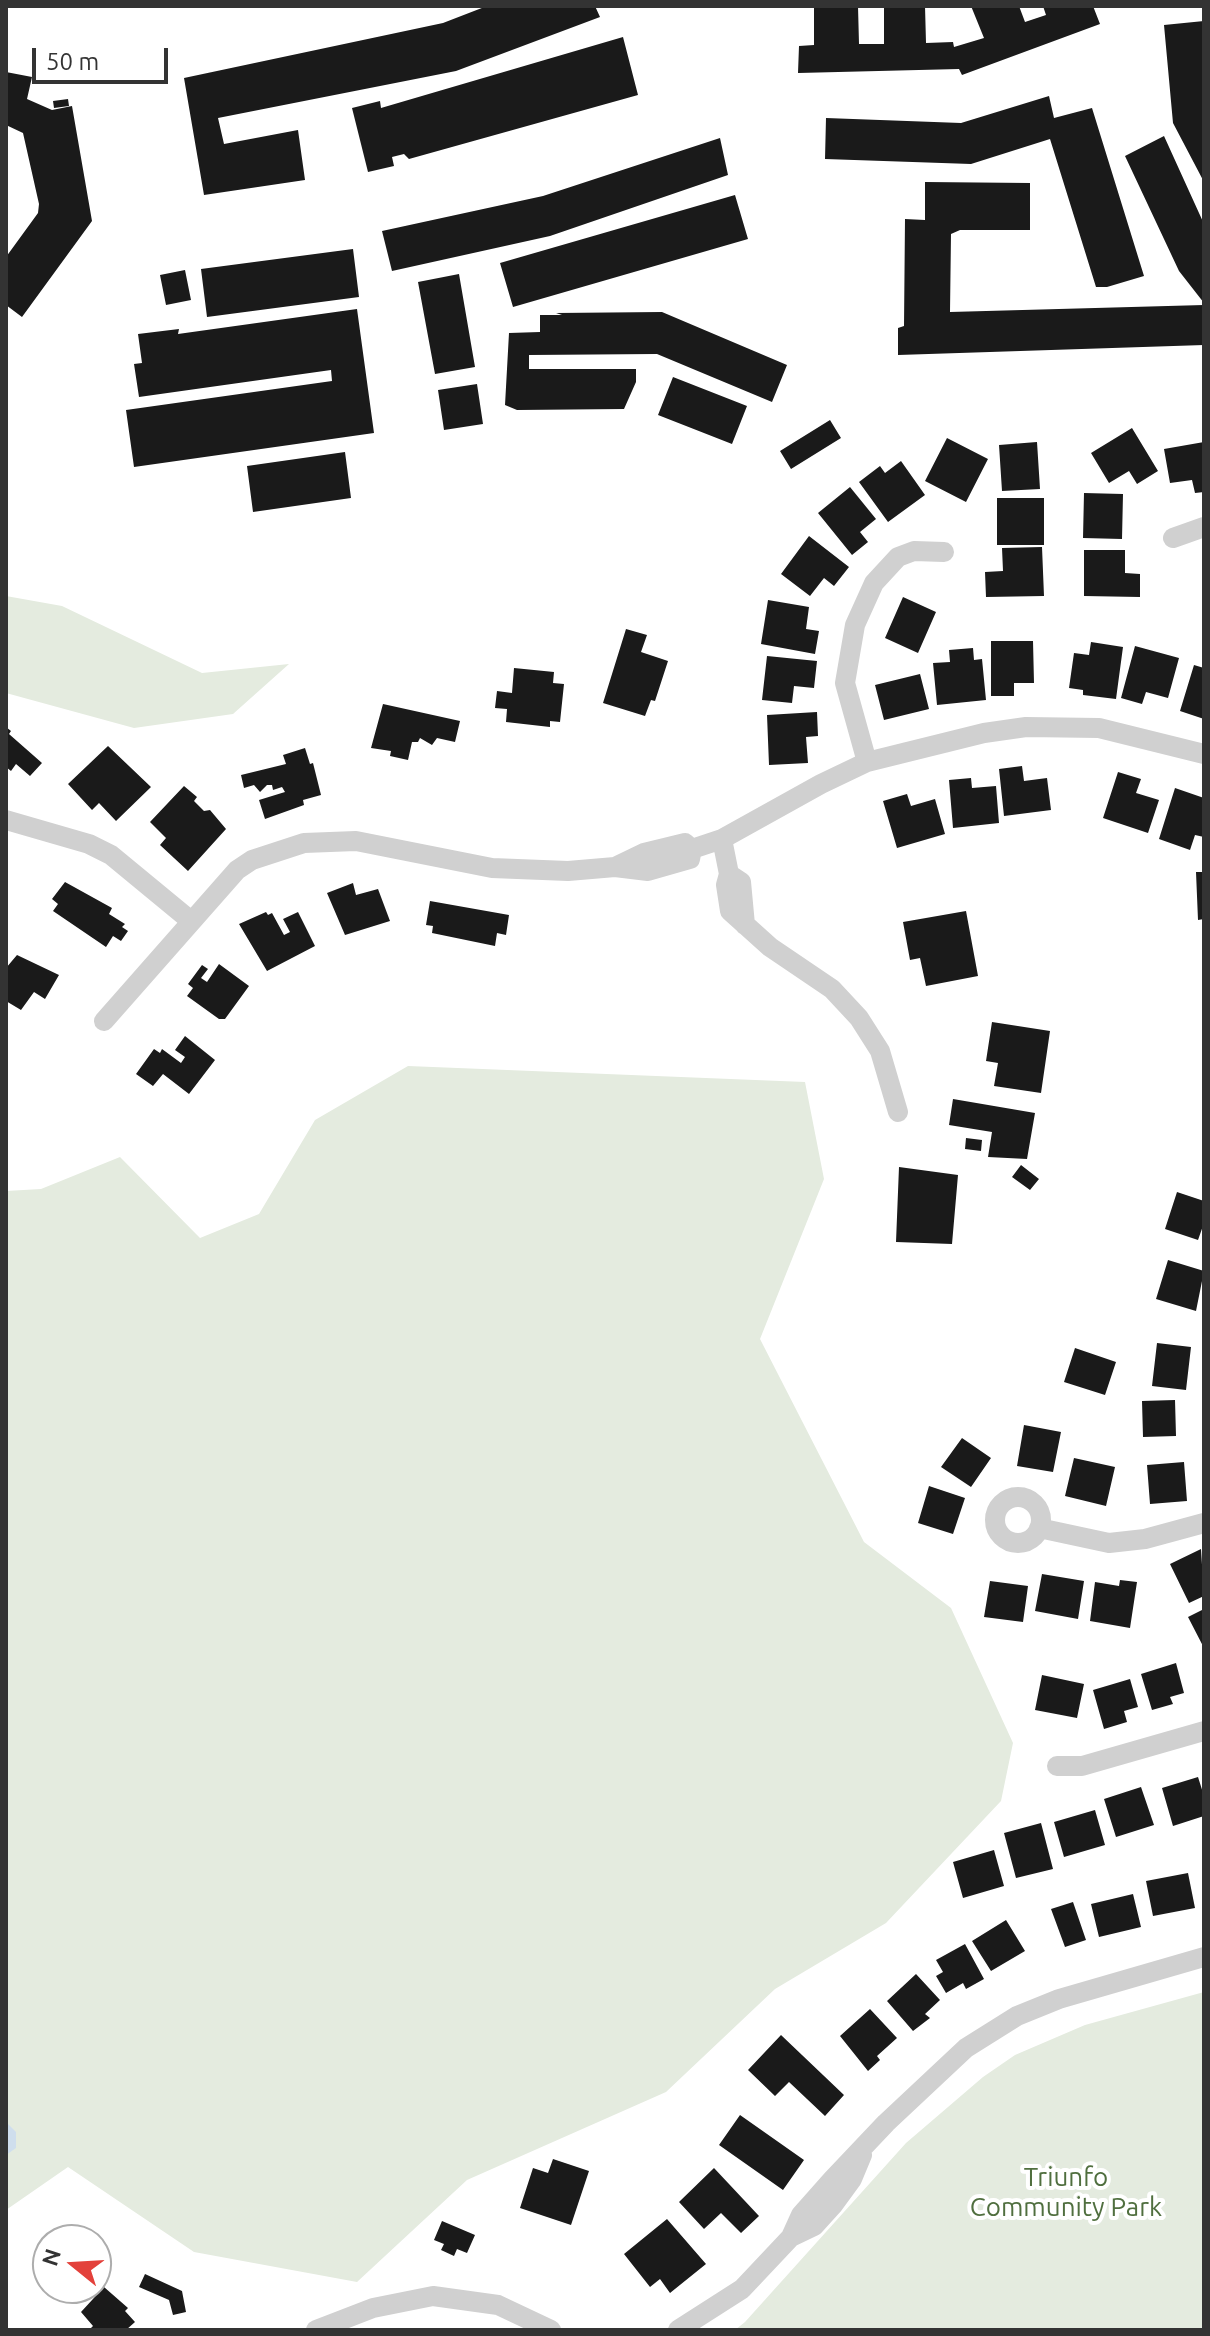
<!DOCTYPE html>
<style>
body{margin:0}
#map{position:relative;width:1210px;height:2336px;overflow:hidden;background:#fff;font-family:Ubuntu,sans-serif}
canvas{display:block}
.frame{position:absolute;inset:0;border:8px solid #333;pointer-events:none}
.north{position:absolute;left:32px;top:2224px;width:80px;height:80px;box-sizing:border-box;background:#fff;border:2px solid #adadad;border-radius:50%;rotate:288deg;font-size:22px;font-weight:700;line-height:32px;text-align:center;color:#333}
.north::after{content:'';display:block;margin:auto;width:28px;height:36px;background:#e3413b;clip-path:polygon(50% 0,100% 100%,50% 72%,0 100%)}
.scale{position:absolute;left:32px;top:48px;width:136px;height:36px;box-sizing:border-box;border:4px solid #333;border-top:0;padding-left:10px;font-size:24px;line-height:28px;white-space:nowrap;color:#333;-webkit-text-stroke:6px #fff;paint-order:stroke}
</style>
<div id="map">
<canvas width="1210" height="2336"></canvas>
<div class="frame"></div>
<div class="north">N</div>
<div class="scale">50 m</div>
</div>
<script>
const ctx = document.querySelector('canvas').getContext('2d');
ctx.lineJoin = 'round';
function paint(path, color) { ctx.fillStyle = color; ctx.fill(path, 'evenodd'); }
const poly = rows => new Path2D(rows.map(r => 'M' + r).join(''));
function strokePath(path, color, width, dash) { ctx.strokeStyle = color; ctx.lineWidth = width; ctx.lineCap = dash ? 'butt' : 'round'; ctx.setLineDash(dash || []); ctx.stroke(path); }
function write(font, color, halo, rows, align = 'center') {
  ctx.font = font + ' Ubuntu,sans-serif'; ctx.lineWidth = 8; ctx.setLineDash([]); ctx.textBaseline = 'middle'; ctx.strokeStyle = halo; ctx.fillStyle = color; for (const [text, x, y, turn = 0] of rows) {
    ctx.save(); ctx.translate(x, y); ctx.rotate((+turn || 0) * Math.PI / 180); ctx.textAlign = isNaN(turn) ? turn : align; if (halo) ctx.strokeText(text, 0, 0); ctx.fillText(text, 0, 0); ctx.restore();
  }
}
paint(poly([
 [6,596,62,606,202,673,289,664,233,714,134,728,6,693],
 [408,1066,805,1082,824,1179,760,1339,864,1542,951,1608,1013,1743,1001,1801,886,1923,775,1989,666,2092,467,2180,357,2282,194,2252,68,2167,6,2210,6,1191,41,1189,120,1157,200,1238,259,1214,315,1120],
 [1204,1992,1204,2330,735,2330,745,2322,906,2143,983,2077,1015,2055,1085,2025]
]), '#e4ebdf');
paint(poly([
 [7,2123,16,2132,16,2148,6,2155]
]), '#cfdeed');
paint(poly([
 [487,6,595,6,600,17,456,71,218,118,224,144,298,130,305,180,204,195,184,78,443,23],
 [814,6,858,6,859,44,884,44,884,6,925,6,926,43,953,42,954,47,984,38,971,6,1019,6,1025,22,1046,15,1043,6,1093,6,1100,24,962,75,959,69,798,73,799,46,814,45],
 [1204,21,1204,182,1173,123,1164,25],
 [623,37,638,95,409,159,404,154,392,157,394,166,368,172,352,108,380,101,381,108],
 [6,72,32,77,27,99,52,110,72,106,92,221,22,317,6,305,6,257,38,213,39,204,23,133,6,125],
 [1049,96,1054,118,1092,108,1144,276,1107,287,1096,287,1050,139,971,164,825,159,826,118,961,123],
 [68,99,69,106,54,108,53,101],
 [1164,136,1204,224,1204,303,1179,271,1125,156],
 [720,138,728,175,550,236,392,271,382,231,543,196],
 [925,182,1030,183,1030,230,960,230,951,234,950,312,1204,305,1204,345,898,355,898,328,904,326,905,219,925,220],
 [735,195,748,239,513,307,500,263],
 [353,249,359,297,207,317,201,269],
 [185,270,191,300,166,305,160,275],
 [459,274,475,367,435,374,418,282],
 [357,309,374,433,134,467,126,410,332,381,331,370,139,397,134,364,142,363,138,334,179,329,178,334],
 [662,312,787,365,772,402,657,354,529,355,529,369,636,369,636,382,624,409,517,410,505,405,509,333,540,332,540,315,562,315,556,313],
 [673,377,747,406,732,444,658,415],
 [477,384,483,424,444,430,438,390],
 [830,420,841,438,791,469,780,451],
 [1132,428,1158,471,1137,484,1129,471,1109,483,1091,453],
 [947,438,988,459,966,502,925,481],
 [1037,442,1040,489,1002,491,999,445],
 [1204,442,1204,492,1195,493,1192,480,1170,483,1164,449],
 [345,452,351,498,253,512,247,466],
 [901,461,925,495,888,522,859,482,880,466,885,473],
 [850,487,876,519,860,532,868,542,852,555,818,513],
 [1084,493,1123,494,1122,539,1083,538],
 [997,498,1044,498,1044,545,997,545],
 [809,536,849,567,834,586,824,578,810,596,781,574],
 [1042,547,1044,596,986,597,985,572,1003,571,1002,548],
 [1084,550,1125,550,1125,573,1140,574,1140,597,1084,596],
 [903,597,936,612,918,653,885,638],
 [768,600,809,607,806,629,819,631,815,654,761,644],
 [626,629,647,635,641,652,668,661,655,701,651,700,645,716,603,703],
 [991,641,1033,641,1034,683,1014,683,1014,696,991,696],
 [1091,642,1123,647,1116,699,1083,695,1083,690,1069,688,1074,653,1089,655],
 [1135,646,1179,658,1168,698,1146,692,1142,704,1121,698],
 [973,648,974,660,982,659,986,700,937,705,933,663,950,662,949,650],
 [767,656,817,661,814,688,794,686,792,703,762,700],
 [1194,665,1204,668,1204,719,1180,711],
 [514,668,554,672,553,683,564,684,560,722,550,721,550,727,506,722,507,709,495,708,497,691,512,693],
 [920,674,929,709,884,720,875,685],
 [383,704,460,721,455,742,437,738,432,745,420,738,418,742,412,742,408,760,390,756,391,751,371,748],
 [817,712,818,736,806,737,808,763,769,765,767,715],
 [6,727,11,731,9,734,42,763,30,776,16,764,11,771,6,767],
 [108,746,151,787,116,821,99,803,92,810,68,784],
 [305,748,310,764,313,763,321,795,303,800,304,805,265,819,259,800,285,792,282,787,273,790,272,785,267,785,260,792,254,785,244,788,241,775,286,764,283,755],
 [1022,766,1024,781,1047,778,1051,810,1004,816,999,769],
 [1118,772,1141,779,1136,793,1159,800,1148,833,1103,818],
 [971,778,972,788,996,786,999,823,953,828,949,780],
 [184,786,197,797,194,801,204,811,210,810,226,829,188,871,160,845,166,838,150,822],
 [1175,788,1204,798,1204,837,1195,835,1190,850,1159,839],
 [907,794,911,806,935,799,945,834,897,848,883,801],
 [1196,872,1204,872,1204,919,1198,920],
 [65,882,112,908,109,914,125,924,122,927,128,931,121,941,113,936,106,947,53,911,58,904,52,899],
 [353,883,356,895,378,889,390,921,345,935,327,893],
 [430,901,509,915,506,935,497,933,495,946,432,933,433,926,426,925],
 [966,911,978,976,926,986,920,958,910,960,903,922],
 [266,912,268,915,272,913,284,935,290,932,283,919,298,912,315,946,267,971,239,924],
 [17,955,59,975,45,999,34,992,21,1010,6,1001,6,968],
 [219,964,249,986,225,1019,219,1019,187,996,193,988,188,984,202,965,208,969,201,978,207,982],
 [992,1022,1050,1031,1041,1093,994,1086,998,1063,986,1061],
 [185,1036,215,1060,189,1094,163,1074,153,1086,136,1074,154,1049,160,1053,162,1049,181,1063,185,1057,175,1050],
 [953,1099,1035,1113,1027,1159,988,1157,992,1132,949,1125],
 [966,1138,982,1140,981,1151,965,1149],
 [1021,1165,1039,1179,1030,1190,1012,1177],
 [899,1167,958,1175,952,1244,896,1242],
 [1177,1192,1204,1201,1204,1223,1198,1240,1165,1229],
 [1168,1260,1204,1271,1196,1311,1156,1299],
 [1157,1343,1191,1347,1186,1390,1152,1386],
 [1075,1348,1116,1362,1105,1395,1064,1382],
 [1175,1400,1176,1436,1143,1437,1142,1401],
 [1024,1425,1061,1432,1053,1472,1017,1466],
 [962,1438,991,1458,971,1487,941,1467],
 [1074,1458,1115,1467,1106,1506,1065,1496],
 [1184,1462,1187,1501,1150,1504,1147,1465],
 [929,1486,965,1498,953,1534,918,1523],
 [1201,1549,1204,1596,1189,1603,1170,1564],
 [1042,1574,1084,1581,1078,1619,1035,1611],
 [1120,1580,1137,1582,1130,1628,1090,1621,1095,1582,1119,1586],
 [990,1581,1028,1586,1023,1622,984,1617],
 [1204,1609,1204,1648,1188,1617],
 [1176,1663,1184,1693,1170,1697,1173,1704,1152,1710,1141,1674],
 [1042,1675,1084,1684,1077,1718,1035,1710],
 [1130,1679,1138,1707,1124,1711,1127,1722,1104,1729,1093,1690],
 [1198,1777,1204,1796,1204,1816,1173,1826,1162,1788],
 [1141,1787,1154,1825,1116,1837,1104,1799],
 [1095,1810,1105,1845,1064,1857,1054,1822],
 [1041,1823,1053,1869,1016,1878,1004,1833],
 [994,1850,1004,1886,963,1898,953,1862],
 [1188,1873,1195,1908,1153,1916,1146,1881],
 [1133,1894,1141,1927,1099,1937,1091,1904],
 [1073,1902,1086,1940,1065,1947,1051,1909],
 [1006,1920,1025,1951,991,1971,972,1941],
 [965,1944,984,1979,966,1989,963,1983,946,1993,936,1976,943,1972,936,1960],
 [916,1974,940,2000,925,2014,930,2018,913,2031,887,2001],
 [870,2009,897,2038,877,2056,880,2060,868,2071,840,2036],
 [781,2035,844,2095,825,2116,789,2082,775,2096,748,2070],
 [740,2115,804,2160,783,2190,719,2145],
 [553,2159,589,2171,571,2225,520,2208,533,2168,548,2173],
 [714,2168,759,2216,741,2233,721,2213,704,2229,679,2202],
 [667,2219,706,2264,670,2293,660,2279,650,2287,624,2254],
 [442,2221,475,2235,467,2253,457,2249,454,2256,441,2250,444,2244,434,2240],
 [145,2274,182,2291,186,2312,173,2315,169,2300,139,2287],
 [104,2287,128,2308,125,2311,135,2322,126,2330,89,2330,93,2326,81,2312]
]), '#1a1a1a');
strokePath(poly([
 [1173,538,1204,527],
 [867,762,845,683,855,625,874,583,898,557,914,551,944,552],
 [6,820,89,844,111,855,191,921],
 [722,839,729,874,726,885,730,911,770,947,832,989,859,1018,880,1051,898,1112],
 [615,867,644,853,685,843,692,849],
 [729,874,741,882,745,925],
 [104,1021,237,870,252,860,304,843,356,841,492,868,568,871,615,867,648,871,690,859,692,849,722,839,821,784,867,762,984,733,1026,727,1099,728,1204,754],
 '995 1520a23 23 0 1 1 46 0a23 23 0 1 1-46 0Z',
 [1039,1528,1109,1543,1145,1539,1204,1523],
 [1057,1766,1082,1766,1204,1731],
 [791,2237,814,2226,833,2205,852,2179,862,2155],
 [316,2330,373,2308,433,2296,498,2305,551,2330],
 [678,2330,742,2289,791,2237,801,2215,832,2180,886,2123,966,2048,1017,2016,1059,1999,1204,1957]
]), '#d0d0d0', 20);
write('26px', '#506f3f', '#fff', [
 ["Triunfo",1066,2177],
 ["Community Park",1066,2207]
]);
</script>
